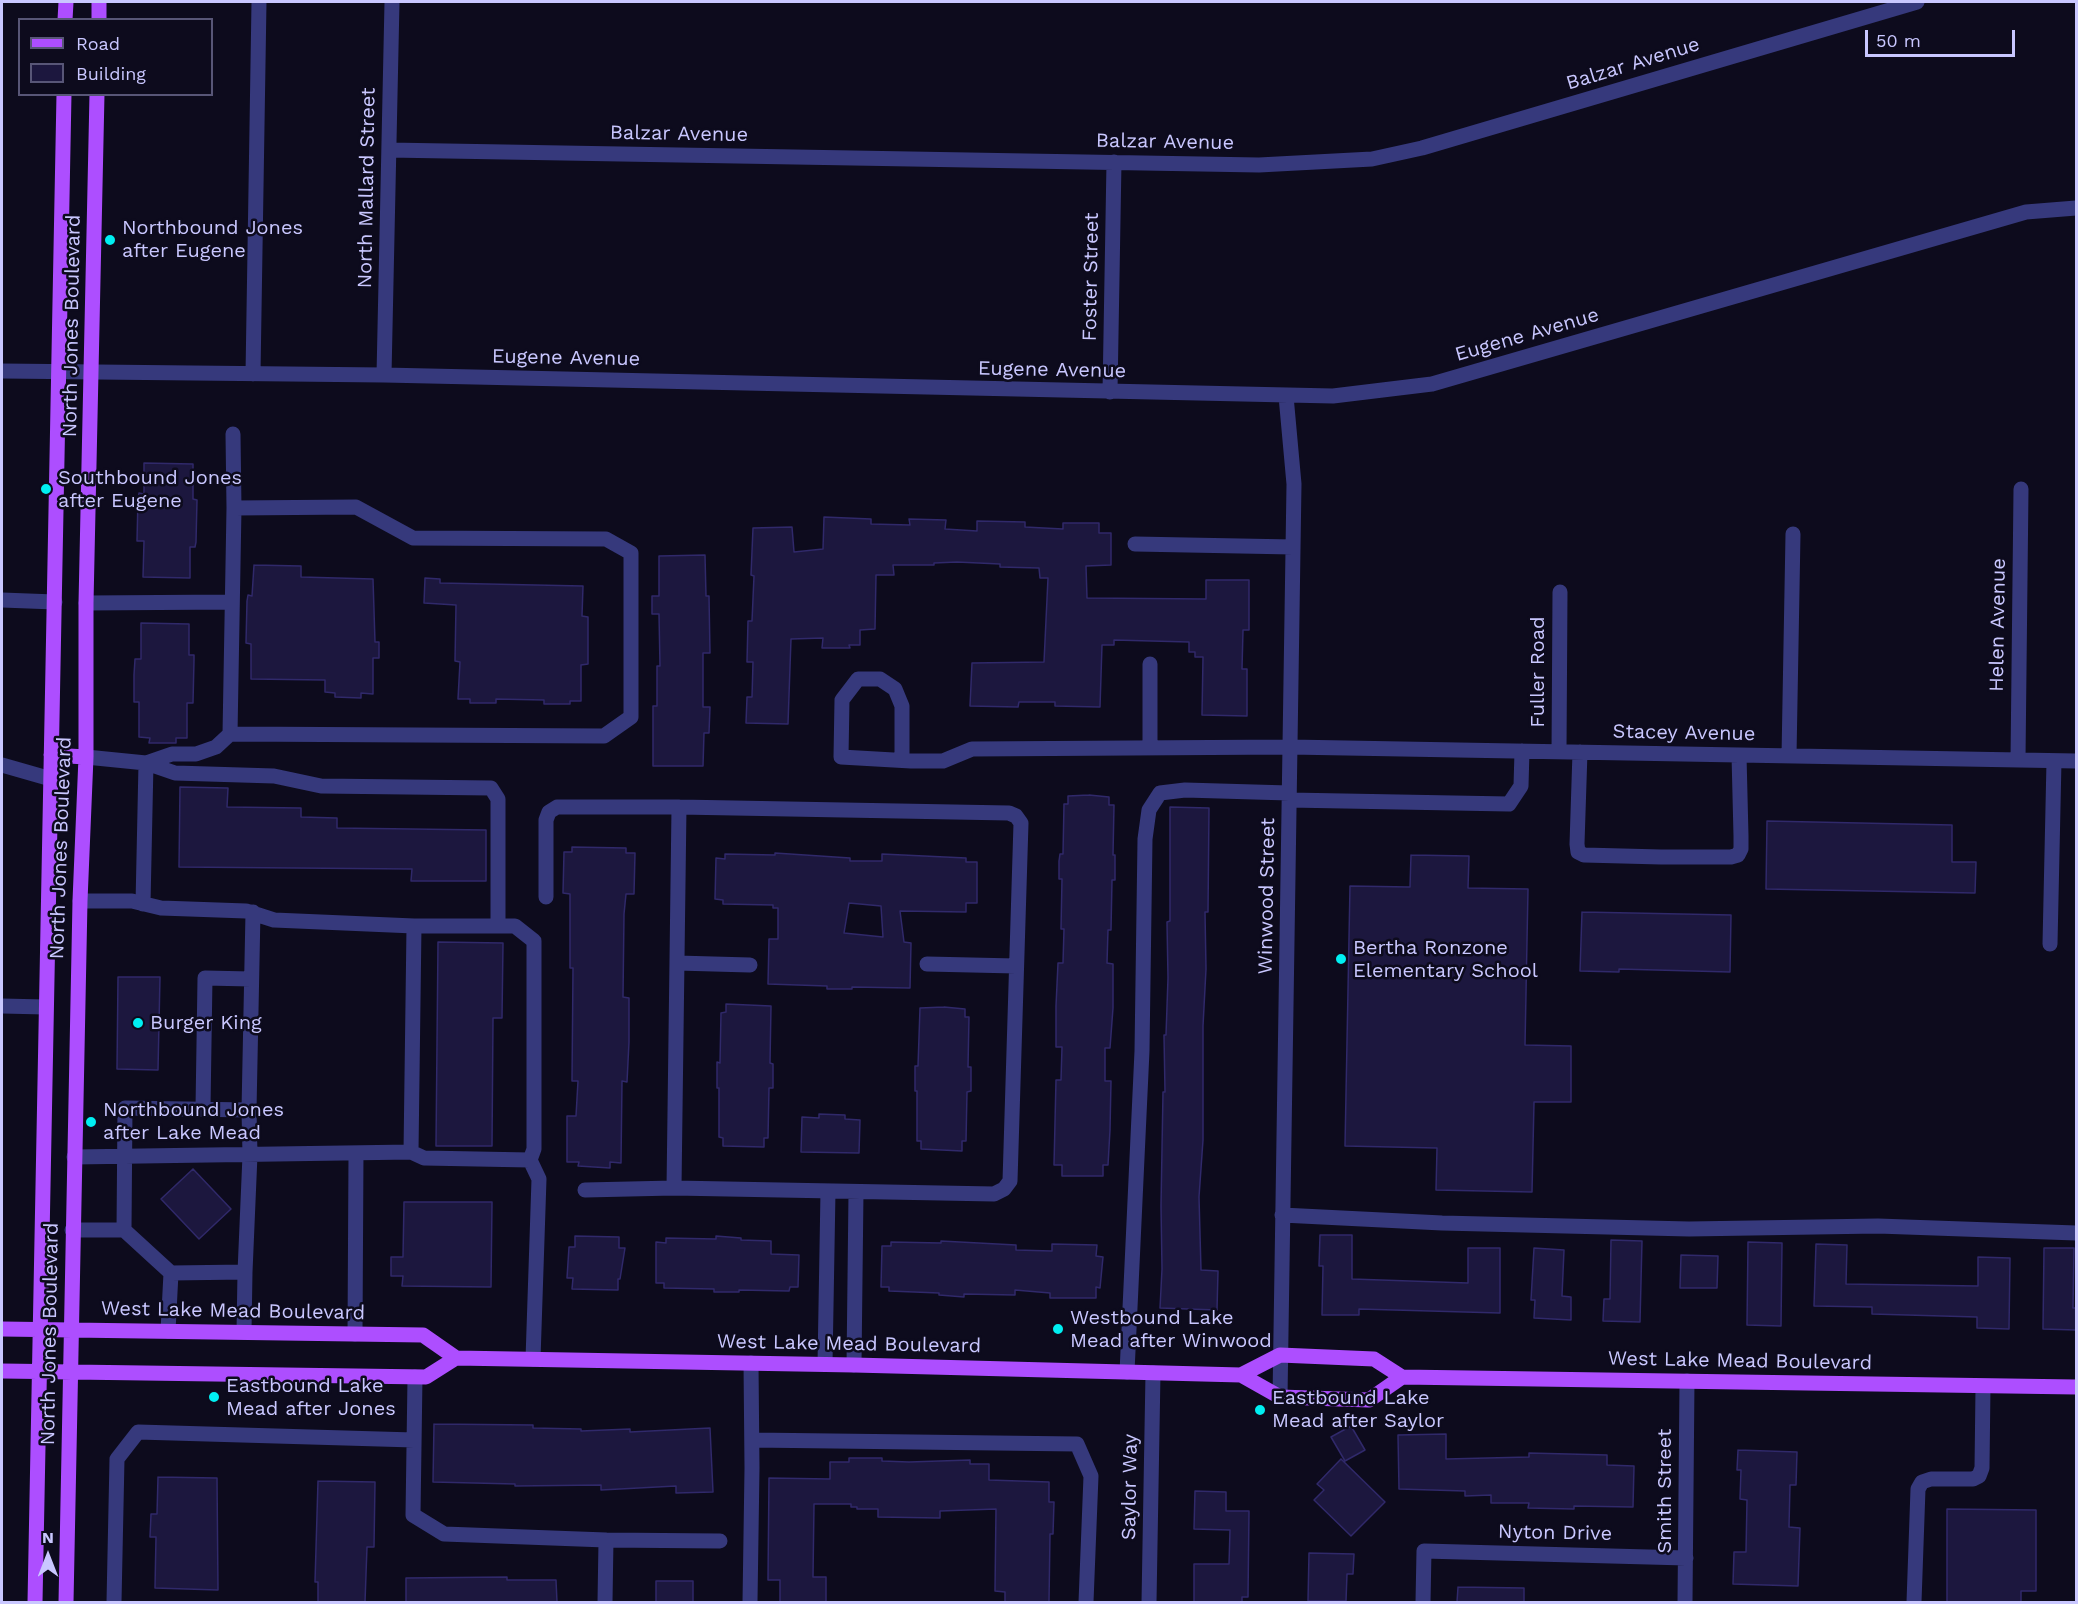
<!DOCTYPE html>
<style>
body{margin:0}
#map{position:relative;width:2078px;height:1604px;overflow:hidden;background:#0d0b1d;font-family:"Work Sans",sans-serif}
canvas{display:block}
.frame{position:absolute;inset:0;border:3px solid #c9c7ff;pointer-events:none}
.legend{position:absolute;left:18px;top:18px;width:195px;height:78px;box-sizing:border-box;background:#0d0b1d;border:2px solid #585677;margin:0;padding:8px 10px;list-style:none;font-size:18px;color:#c9c7ff}
.legend li{display:flex;align-items:center;gap:12px;height:30px}
.legend b{width:30px;border:2px solid #585677}
.north{position:absolute;left:18px;top:1526px;width:60px;height:60px;-webkit-text-stroke:4px #0d0b1d;paint-order:stroke;rotate:0deg;font-size:16px;font-weight:700;line-height:24px;text-align:center;color:#c9c7ff}
.north::after{content:'';display:block;margin:auto;width:21px;height:27px;background:#c9c7ff;clip-path:polygon(50% 0,100% 100%,50% 72%,0 100%)}
.scale{position:absolute;left:1865px;top:30px;width:150px;height:27px;box-sizing:border-box;border:3px solid #c9c7ff;border-top:0;padding-left:8px;font-size:18px;line-height:21px;white-space:nowrap;color:#c9c7ff;-webkit-text-stroke:4px #0d0b1d;paint-order:stroke}
</style>
<div id="map">
<canvas width="2078" height="1604"></canvas>
<div class="frame"></div>
<ul class="legend">
<li><b style="height:8px;background:#ad4eff"></b>Road</li>
<li><b style="height:16px;background:#1c173e"></b>Building</li>
</ul>
<div class="north">N</div>
<div class="scale">50 m</div>
</div>
<script>
const ctx = document.querySelector('canvas').getContext('2d');
ctx.lineJoin = 'round';
function paint(path, color) { ctx.fillStyle = color; ctx.fill(path, 'evenodd'); }
const poly = rows => new Path2D(rows.map(r => 'M' + r).join(''));
function strokePath(path, color, width, dash) { ctx.strokeStyle = color; ctx.lineWidth = width; ctx.lineCap = dash ? 'butt' : 'round'; ctx.setLineDash(dash || []); ctx.stroke(path); }
function write(font, color, halo, rows, align = 'center') {
  ctx.font = font + ' "Work Sans",sans-serif'; ctx.lineWidth = 5; ctx.setLineDash([]); ctx.textBaseline = 'middle'; ctx.strokeStyle = halo; ctx.fillStyle = color; for (const [text, x, y, turn = 0] of rows) {
    ctx.save(); ctx.translate(x, y); ctx.rotate((+turn || 0) * Math.PI / 180); ctx.textAlign = isNaN(turn) ? turn : align; if (halo) ctx.strokeText(text, 0, 0); ctx.fillText(text, 0, 0); ctx.restore();
  }
}
const building = poly([
 [144,463,193,464,193,499,197,500,196,542,195,547,190,547,190,578,143,577,144,541,137,541,138,499,139,493,144,494,144,463],
 [824,517,871,519,871,524,910,525,909,519,946,520,945,529,977,531,977,521,1025,522,1025,527,1063,529,1063,523,1099,523,1099,533,1111,533,1111,565,1086,566,1087,598,1206,599,1206,580,1249,580,1249,630,1243,630,1242,669,1247,669,1247,716,1202,715,1203,657,1195,657,1195,652,1189,652,1189,642,1114,640,1114,645,1102,645,1100,707,1055,706,1055,702,1019,702,1018,707,970,706,972,663,1044,662,1048,578,1040,578,1039,568,1000,567,1000,564,957,562,934,563,934,565,893,565,894,575,876,575,875,629,860,630,860,645,849,645,850,648,822,648,823,638,791,639,788,724,746,723,747,697,752,697,753,662,747,662,748,621,752,621,754,576,751,575,753,528,792,527,794,552,823,549,824,517],
 [705,555,706,596,709,596,710,653,703,653,703,707,710,707,709,733,704,733,703,766,653,766,653,706,657,706,657,666,660,666,659,614,652,614,652,596,659,596,659,556,705,555],
 [254,565,301,566,301,577,373,579,375,642,379,642,379,658,373,658,373,694,361,693,361,698,335,697,335,693,325,692,325,680,251,679,251,644,246,643,247,601,248,595,252,596,254,565],
 [425,578,440,579,440,583,583,586,582,616,588,617,588,664,581,665,581,701,570,701,570,704,544,704,544,700,496,699,496,703,470,703,470,699,458,699,460,662,455,661,456,605,424,603,425,578],
 [141,623,189,624,189,655,194,655,194,660,193,703,187,703,187,738,176,738,176,743,149,743,150,738,139,737,139,702,134,702,134,675,135,659,141,659,141,623],
 [180,787,228,788,227,807,301,808,301,817,337,818,337,828,486,830,486,881,411,881,412,869,179,867,180,787],
 [1089,795,1109,797,1109,805,1114,805,1113,855,1115,855,1115,880,1112,880,1111,930,1108,930,1107,963,1113,964,1113,1008,1110,1048,1105,1048,1105,1081,1111,1081,1110,1130,1108,1165,1103,1165,1103,1176,1062,1176,1062,1165,1054,1165,1056,1080,1061,1080,1062,1047,1056,1047,1056,1006,1058,963,1063,963,1064,929,1061,929,1062,879,1059,879,1059,861,1060,854,1063,854,1064,804,1068,804,1068,796,1089,795],
 [1170,807,1209,808,1208,912,1205,912,1206,969,1203,1026,1203,1140,1199,1197,1201,1270,1218,1271,1217,1310,1160,1308,1162,1269,1161,1206,1163,1092,1165,1092,1164,1035,1166,1035,1168,978,1167,922,1170,921,1170,807],
 [1767,821,1952,825,1952,862,1976,862,1975,893,1766,889,1767,821],
 [572,847,626,848,626,853,635,853,634,894,626,894,624,914,623,997,629,998,629,1042,627,1082,622,1081,621,1163,610,1162,610,1168,578,1166,579,1162,567,1162,567,1116,576,1116,578,1081,572,1081,573,968,570,968,570,894,563,893,564,852,572,852,572,847],
 [775,853,850,858,850,861,882,861,882,854,966,858,966,862,977,862,977,903,966,903,966,912,900,911,904,942,911,943,910,988,852,987,852,989,827,989,827,986,768,984,769,939,778,939,778,908,773,908,773,905,723,904,723,900,715,899,716,858,725,859,725,854,775,855,775,853],
 [849,903,881,906,883,937,844,933,849,903],
 [1411,855,1469,856,1468,888,1528,889,1525,1045,1571,1046,1571,1102,1534,1102,1532,1192,1436,1190,1437,1148,1345,1146,1350,886,1410,887,1411,855],
 [1582,912,1731,915,1730,972,1619,969,1619,972,1580,971,1582,912],
 [438,942,503,943,502,1018,493,1018,492,1146,436,1146,438,942],
 [118,977,160,977,158,1070,117,1069,118,977],
 [726,1004,771,1006,770,1063,773,1064,773,1088,769,1088,768,1138,764,1138,764,1147,723,1146,723,1138,719,1137,719,1088,717,1088,717,1062,720,1063,721,1013,726,1012,726,1004],
 [944,1007,965,1009,965,1017,969,1017,968,1067,971,1067,971,1091,967,1092,966,1141,962,1141,962,1151,921,1149,921,1141,917,1141,917,1091,915,1091,915,1066,918,1066,920,1008,944,1007],
 [819,1114,845,1115,845,1119,860,1120,859,1153,801,1152,802,1117,819,1118,819,1114],
 [193,1169,231,1209,199,1239,161,1199,193,1169],
 [404,1202,492,1202,491,1287,402,1286,403,1276,391,1276,391,1257,403,1257,404,1202],
 [1320,1235,1352,1235,1352,1279,1468,1283,1468,1248,1500,1248,1500,1313,1359,1309,1359,1315,1322,1315,1323,1266,1319,1266,1320,1235],
 [575,1236,619,1237,619,1248,625,1248,620,1279,618,1279,618,1290,572,1289,573,1278,567,1278,569,1247,575,1247,575,1236],
 [716,1236,741,1238,741,1240,771,1241,771,1254,799,1255,798,1287,790,1287,789,1291,739,1290,739,1292,714,1292,714,1289,664,1288,664,1283,656,1283,656,1242,666,1243,666,1238,716,1239,716,1236],
 [1611,1240,1642,1241,1640,1322,1603,1321,1604,1299,1610,1299,1611,1240],
 [941,1241,1016,1245,1016,1250,1052,1251,1052,1244,1097,1245,1096,1256,1103,1257,1100,1288,1096,1287,1096,1298,1050,1298,1050,1293,1015,1290,1015,1295,964,1294,964,1297,939,1295,939,1293,889,1291,889,1287,881,1287,882,1246,891,1246,891,1242,941,1243,941,1241],
 [1748,1242,1782,1243,1781,1326,1747,1325,1748,1242],
 [1816,1244,1847,1245,1846,1284,1978,1286,1978,1257,2010,1258,2009,1329,1977,1328,1977,1317,1872,1314,1872,1307,1814,1306,1816,1244],
 [1534,1248,1564,1250,1562,1296,1571,1297,1571,1320,1534,1318,1535,1300,1531,1300,1534,1248],
 [2044,1248,2074,1248,2073,1308,2076,1308,2076,1330,2043,1329,2044,1248],
 [1681,1255,1718,1256,1717,1288,1680,1288,1681,1255],
 [434,1424,533,1425,533,1428,581,1429,581,1431,630,1429,630,1432,710,1428,713,1492,676,1493,676,1486,601,1490,601,1485,515,1486,515,1484,433,1482,434,1424],
 [1351,1426,1365,1450,1345,1461,1331,1437,1351,1426],
 [1446,1434,1446,1459,1529,1457,1529,1453,1607,1455,1607,1465,1634,1466,1633,1507,1574,1506,1574,1509,1528,1508,1529,1503,1491,1503,1491,1495,1465,1496,1465,1491,1399,1489,1398,1435,1446,1434],
 [1738,1450,1797,1452,1796,1485,1790,1485,1789,1527,1800,1528,1798,1586,1733,1584,1734,1552,1746,1552,1747,1500,1740,1499,1741,1470,1737,1470,1738,1450],
 [849,1458,882,1458,882,1461,909,1462,970,1460,970,1464,989,1464,989,1480,1049,1482,1049,1502,1054,1502,1053,1534,1050,1534,1049,1602,1005,1602,1005,1592,995,1591,996,1509,940,1511,940,1518,878,1517,878,1509,857,1509,857,1507,851,1507,851,1504,814,1504,813,1577,826,1577,826,1602,780,1602,780,1580,768,1580,769,1478,830,1479,830,1462,849,1462,849,1458],
 [1341,1459,1385,1502,1351,1536,1314,1500,1324,1490,1317,1484,1341,1459],
 [158,1477,217,1478,218,1590,155,1588,156,1537,150,1537,151,1514,157,1514,158,1477],
 [318,1481,375,1482,374,1547,367,1547,365,1602,318,1602,318,1582,315,1582,318,1481],
 [1195,1491,1226,1492,1226,1511,1249,1511,1248,1597,1242,1597,1242,1602,1194,1602,1194,1564,1229,1564,1230,1530,1194,1529,1195,1491],
 [1947,1509,2036,1510,2036,1591,2021,1591,2021,1602,1947,1602,1947,1509],
 [1309,1553,1354,1554,1353,1574,1347,1574,1346,1601,1308,1601,1309,1553],
 [507,1577,507,1580,556,1580,557,1602,406,1602,406,1578,507,1577],
 [656,1581,693,1581,693,1602,656,1602,656,1581],
 [1458,1587,1524,1588,1524,1602,1457,1602,1458,1587]
]);
paint(building, '#1c173e');
strokePath(building, '#30296a', 1.5);
strokePath(poly([
 [389,150,1259,165,1372,159,1422,148,1917,2],
 [2,371,384,375,1333,396,1432,384,2026,212,2076,208],
 [253,374,259,2],
 [384,375,392,2],
 [1110,392,1114,162],
 [233,434,234,508],
 [1135,544,1293,547],
 [2,600,55,602],
 [86,603,232,602],
 [1150,664,1150,748],
 [1559,752,1560,592],
 [1580,752,1577,844,1578,852,1584,855,1661,857,1731,857,1738,855,1741,849,1741,836,1739,755],
 [1789,756,1793,534],
 [86,757,146,763,143,904],
 [902,760,902,706,895,689,880,679,858,679,842,700,841,757,911,761,943,761,972,749,1290,747,2076,761],
 [2018,760,2021,489],
 [146,763,172,754,196,754,216,747,230,734,604,736,631,717,631,553,606,539,413,538,356,507,234,508,230,734],
 [146,763,175,773,274,776,321,786,491,788,498,799,498,926],
 [2,765,51,779],
 [1289,800,1509,804,1521,786,1522,751],
 [546,897,546,820,549,812,557,807,679,807,1009,813,1016,816,1021,823,1010,1181,1004,1189,994,1194,674,1188,585,1190],
 [2050,944,2054,761],
 [677,963,750,965],
 [927,964,1016,966],
 [2,1006,45,1007],
 [203,1108,205,978,251,979],
 [411,1152,424,1158,530,1160,534,1149,534,941,515,926,414,926],
 [74,1157,411,1152,414,926,274,920,246,911,161,908,132,901,80,901],
 [530,1160,539,1179,533,1359],
 [674,1188,679,807],
 [1282,1215,1442,1223,1689,1229,1878,1226,2076,1233],
 [72,1230,124,1230],
 [171,1273,245,1272,250,1155,249,1110,253,912],
 [168,1331,171,1273,124,1230,125,1108,249,1110],
 [244,1332,245,1272],
 [355,1334,356,1153],
 [825,1364,828,1191],
 [854,1365,856,1192],
 [1127,1372,1142,1051,1145,839,1149,810,1160,793,1185,790,1289,793],
 [415,1377,413,1515,444,1534,606,1540,605,1602],
 [1280,1397,1294,484,1286,396],
 [752,1440,1077,1444,1091,1476,1086,1602],
 [606,1540,720,1541],
 [114,1602,117,1459,138,1432,414,1440],
 [750,1602,752,1468,751,1363],
 [1149,1602,1153,1373],
 [1423,1602,1424,1551,1686,1558],
 [1685,1602,1687,1381],
 [1914,1602,1918,1489,1922,1482,1931,1479,1973,1479,1979,1476,1982,1468,1983,1387]
]), '#36397c', 15);
strokePath(poly([
 [65,20,66,2],
 [99,20,99,2],
 [51,755,86,757],
 [2,1329,423,1335,456,1358],
 [2,1371,426,1377,456,1358,854,1365,1241,1375,1280,1355,1374,1359,1402,1377,2076,1387],
 [1241,1375,1280,1397,1369,1400,1402,1377],
 [35,1602,64,94],
 [66,1602,80,901,86,757,86,603,97,94]
]), '#ad4eff', 15);
for (const [x, y, r, color] of [
 [110,240,6,"#00eff2"],
 [46,489,6,"#00eff2"],
 [1341,959,6,"#00eff2"],
 [138,1023,6,"#00eff2"],
 [91,1122,6,"#00eff2"],
 [1058,1329,6,"#00eff2"],
 [214,1397,6,"#00eff2"],
 [1260,1410,6,"#00eff2"]
]) { const dot = new Path2D(); dot.arc(x, y, r, 0, 2 * Math.PI); ctx.fillStyle = color; ctx.fill(dot); strokePath(dot, '#0d0b1d', 2); }
write('20px', '#c9c7ff', '#0d0b1d', [
 ["Balzar Avenue",1633,64,-17],
 ["Balzar Avenue",679,134,1],
 ["Balzar Avenue",1165,142,1],
 ["North Mallard Street",367,188,-89],
 ["Foster Street",1091,277,-89],
 ["North Jones Boulevard",72,326,-89],
 ["Eugene Avenue",1527,335,-16],
 ["Eugene Avenue",566,358,1],
 ["Eugene Avenue",1052,370,1],
 ["Helen Avenue",1998,625,-89],
 ["Fuller Road",1538,672,-90],
 ["Stacey Avenue",1684,733,1],
 ["North Jones Boulevard",61,848,-88],
 ["Winwood Street",1267,896,-89],
 ["West Lake Mead Boulevard",233,1311,1],
 ["North Jones Boulevard",50,1334,-89],
 ["West Lake Mead Boulevard",849,1344,1],
 ["West Lake Mead Boulevard",1740,1361,1],
 ["Saylor Way",1130,1487,-89],
 ["Smith Street",1665,1491,-90],
 ["Nyton Drive",1555,1533,1]
]);
write('20px', '#c9c7ff', '#0d0b1d', [
 ["Northbound Jones",122,228],
 ["after Eugene",122,251],
 ["Southbound Jones",58,478],
 ["after Eugene",58,501],
 ["Bertha Ronzone",1353,948],
 ["Elementary School",1353,971],
 ["Burger King",150,1023],
 ["Northbound Jones",103,1110],
 ["after Lake Mead",103,1133],
 ["Westbound Lake",1070,1318],
 ["Mead after Winwood",1070,1341],
 ["Eastbound Lake",226,1386],
 ["Mead after Jones",226,1409],
 ["Eastbound Lake",1272,1398],
 ["Mead after Saylor",1272,1421]
], 'left');
</script>
